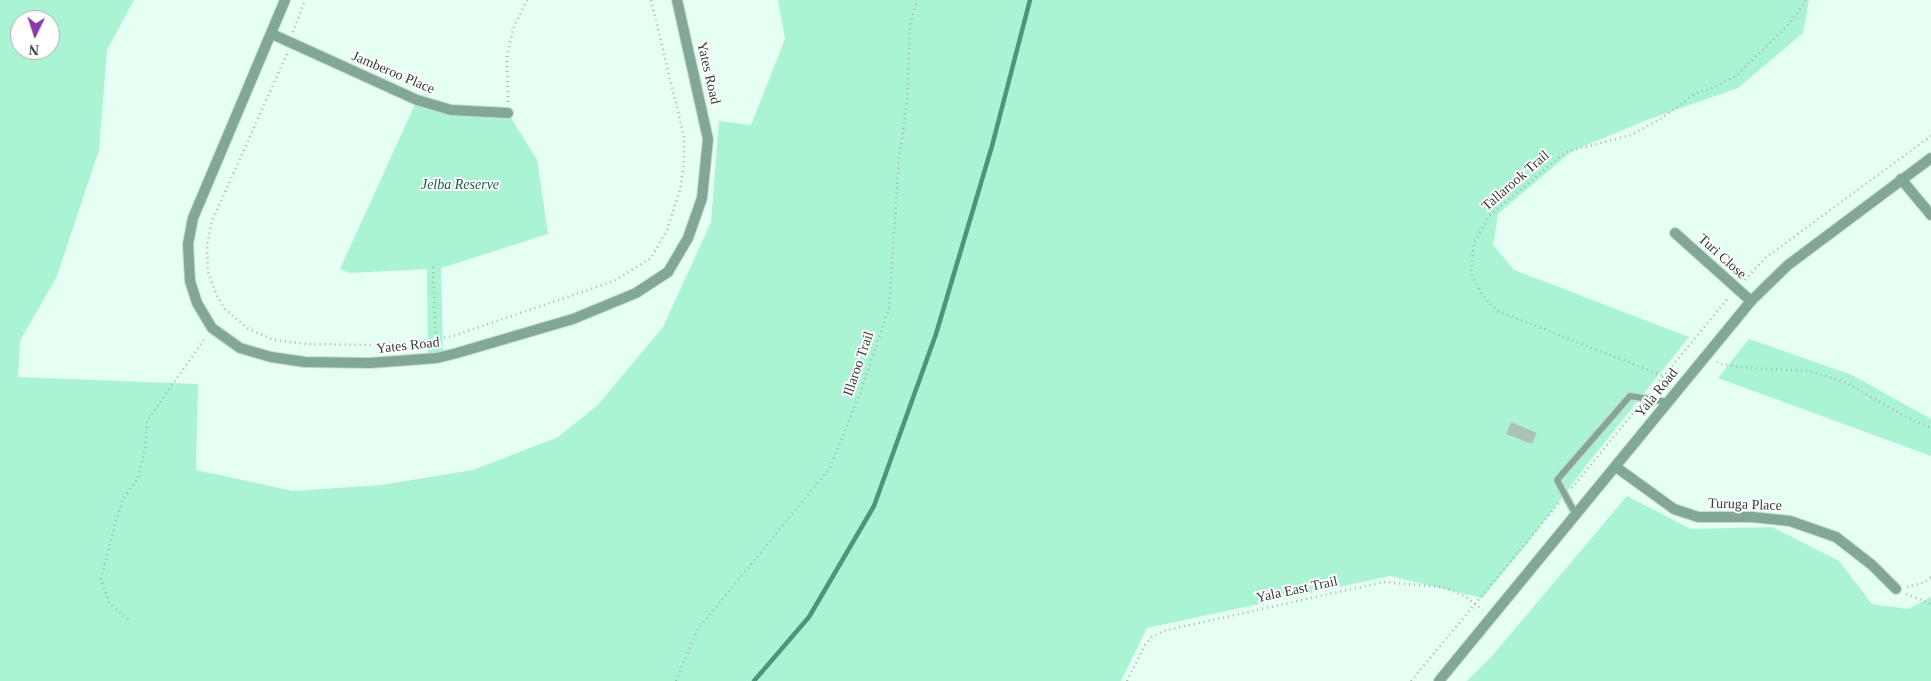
<!DOCTYPE html>
<style>
body{margin:0}
#map{position:relative;width:1931px;height:681px;overflow:hidden;background:#e5fff3;font-family:Georgia,serif}
canvas{display:block}
.north{position:absolute;left:10px;top:10px;width:50px;height:50px;box-sizing:border-box;background:#fff;border:1px solid #adb1af;border-radius:50%;rotate:184deg;font-size:14px;font-weight:700;line-height:20px;text-align:center;color:#323c37}
.north::after{content:'';display:block;margin:auto;width:18px;height:22px;background:#8939a8;clip-path:polygon(50% 0,100% 100%,50% 72%,0 100%)}
</style>
<div id="map">
<canvas width="1931" height="681"></canvas>
<div class="north">N</div>
</div>
<script>
const ctx = document.querySelector('canvas').getContext('2d');
ctx.lineJoin = 'round';
function paint(path, color) { ctx.fillStyle = color; ctx.fill(path, 'evenodd'); }
const poly = rows => new Path2D(rows.map(r => 'M' + r).join(''));
function strokePath(path, color, width, dash) { ctx.strokeStyle = color; ctx.lineWidth = width; ctx.lineCap = dash ? 'butt' : 'round'; ctx.setLineDash(dash || []); ctx.stroke(path); }
function write(font, color, halo, rows, align = 'center') {
  ctx.font = font + ' Georgia,serif'; ctx.lineWidth = 4; ctx.setLineDash([]); ctx.textBaseline = 'middle'; ctx.strokeStyle = halo; ctx.fillStyle = color; for (const [text, x, y, turn = 0] of rows) {
    ctx.save(); ctx.translate(x, y); ctx.rotate((+turn || 0) * Math.PI / 180); ctx.textAlign = isNaN(turn) ? turn : align; if (halo) ctx.strokeText(text, 0, 0); ctx.fillText(text, 0, 0); ctx.restore();
  }
}
paint(poly([
 [0,0,134,0,107,50,99,150,57,276,20,341,18,377,198,384,196,470,293,491,381,485,473,470,558,437,598,405,663,327,711,222,719,121,751,125,785,39,778,0,1809,0,1803,33,1738,88,1647,120,1572,151,1498,214,1493,245,1514,270,1689,337,1589,462,1527,544,1482,598,1390,576,1147,628,1121,681,0,681],
 [20,20,50,20,50,50,20,50],
 [417,100,451,110,508,113,537,160,548,234,441,268,443,356,428,358,427,269,350,273,340,269],
 [1749,339,1852,375,1931,419,1931,456,1718,378],
 [1627,496,1691,529,1772,527,1839,561,1872,604,1908,609,1931,597,1931,681,1467,681,1492,656]
]), '#aaf4d3');
strokePath(poly([
 [754,681,809,617,874,506,936,334,992,146,1030,0]
]), '#4f9578', 4.5);
paint(poly([
 [1511,422,1537,433,1532,444,1506,434]
]), '#abc3b7');
const service = poly([
 [1576,515,1557,480,1630,396,1668,402]
]);
const minor = poly([
 [285,0,193,218,188,244,190,281,197,303,212,328,240,348,271,357,305,362,370,363,437,358,457,353,573,319,636,293,668,272,688,238,702,198,708,139,677,0],
 [272,34,417,100,451,110,508,113],
 [1901,179,1931,215],
 [1675,233,1751,301],
 [1616,467,1674,509,1698,517,1752,517,1790,521,1836,537,1872,565,1896,589],
 [1439,681,1751,301,1788,265,1931,158]
]);
strokePath(service, '#c5dcd1', 9);
strokePath(minor, '#c5dcd1', 12);
strokePath(poly([
 [293,32,305,0],
 [287,54,212,221,207,245,208,272,216,294,225,309,247,328,274,340,306,344,374,345,436,339,453,336,614,281,651,258,667,230,680,190,684,163,684,137,651,0],
 [508,102,507,57,513,29,527,0],
 [433,267,436,346],
 [1745,280,1765,258,1931,136],
 [1717,362,1720,364,1750,368,1809,371,1843,381,1901,414,1931,428],
 [1671,379,1498,311,1483,296,1471,274,1474,243,1489,216,1566,152,1631,135,1662,118,1696,93,1713,88,1737,75,1790,23,1806,0],
 [1653,389,1729,297],
 [1572,488,1638,407],
 [1907,587,1925,582,1931,577],
 [1906,594,1931,604],
 [128,619,109,603,101,579,116,521,123,499,138,478,145,449,147,421,205,338],
 [676,681,697,630,830,468,860,393,889,308,899,158,907,103,910,25,917,0],
 [1127,681,1145,645,1152,637,1163,631,1383,582,1443,587,1466,597,1483,610],
 [1411,681,1559,503]
]), '#a2b6ad', 2.5, [1, 4]);
strokePath(service, '#82a796', 6);
strokePath(minor, '#82a796', 10);
write('14px', '#323c37', '#fff', [
 ["Jamberoo Place",393,73,23],
 ["Yates Road",708,73,77],
 ["Tallarook Trail",1516,181,-41],
 ["Turi Close",1722,257,42],
 ["Yates Road",408,346,-6],
 ["Illaroo Trail",859,364,-71],
 ["Yala Road",1657,393,-51],
 ["Turuga Place",1745,505,2],
 ["Yala East Trail",1297,590,-12]
]);
write('italic 14px', '#115d43', '#fff', [
 ["Jelba Reserve",460,185]
]);
</script>
